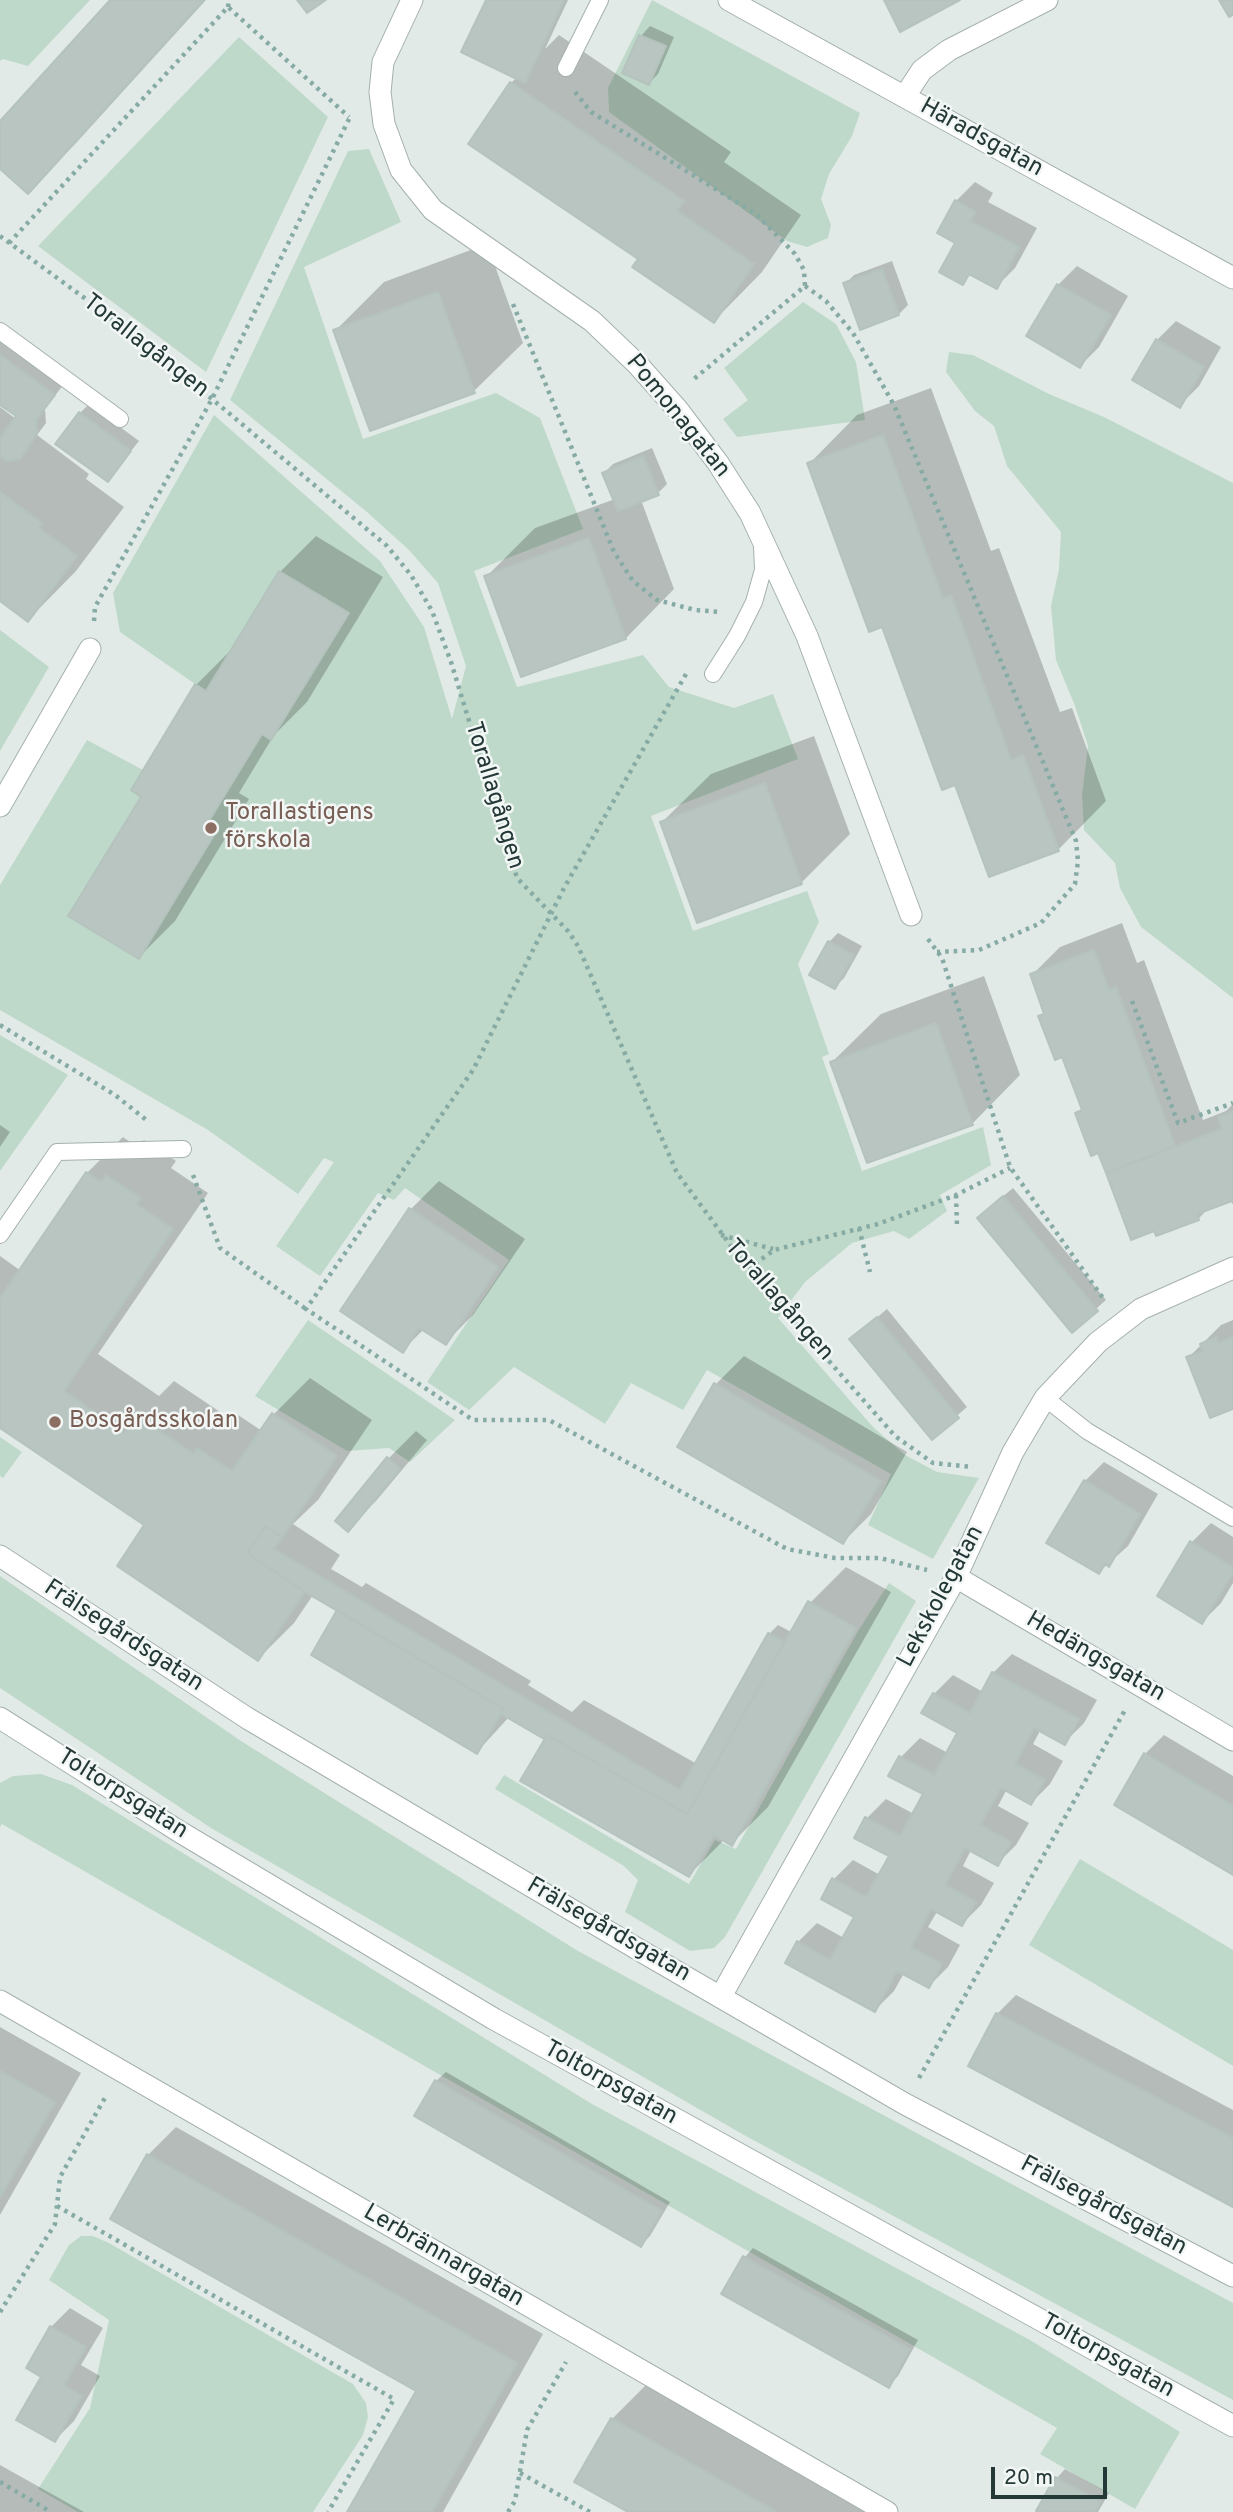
<!DOCTYPE html>
<meta charset="utf-8">
<style>
body{margin:0}
#map{position:relative;width:1233px;height:2512px;overflow:hidden;background:#e2eae8;font-family:Overpass,sans-serif}
canvas{display:block}
.scale{position:absolute;left:991px;top:2467px;width:116px;height:32px;box-sizing:border-box;border:4px solid #243937;border-top:0;padding-left:9px;font-size:21px;line-height:24px;white-space:nowrap;color:#243937;-webkit-text-stroke:5px #f2f7f5;paint-order:stroke}
</style>
<div id="map">
<canvas width="1233" height="2512"></canvas>
<div class="scale">20 m</div>
</div>
<script>
const ctx = document.querySelector('canvas').getContext('2d');
ctx.lineJoin = 'round';
function paint(path, color) { ctx.fillStyle = color; ctx.fill(path, 'evenodd'); }
const poly = rows => new Path2D(rows.map(r => 'M' + r).join(''));
function strokePath(path, color, width, dash) { ctx.strokeStyle = color; ctx.lineWidth = width; ctx.lineCap = dash ? 'butt' : 'round'; ctx.setLineDash(dash || []); ctx.stroke(path); }
function write(font, color, halo, rows, align = 'center') {
  ctx.font = font + ' Overpass,sans-serif'; ctx.lineWidth = 5; ctx.setLineDash([]); ctx.textBaseline = 'middle'; ctx.strokeStyle = halo; ctx.fillStyle = color; for (const [text, x, y, turn = 0] of rows) {
    ctx.save(); ctx.translate(x, y); ctx.rotate((+turn || 0) * Math.PI / 180); ctx.textAlign = isNaN(turn) ? turn : align; if (halo) ctx.strokeText(text, 0, 0); ctx.fillText(text, 0, 0); ctx.restore();
  }
}
paint(poly([
 [0,0,90,0,28,66,3,59,0,61],
 [652,0,860,113,852,136,829,174,821,199,831,225,828,238,807,247,787,241,609,112,608,88],
 [239,37,328,117,206,372,38,246],
 [369,149,401,222,304,267,363,439,496,393,540,418,583,529,474,571,517,687,643,655,669,687,734,708,773,694,798,759,651,816,693,931,807,891,819,922,798,964,829,1054,822,1057,862,1171,983,1127,991,1165,940,1195,947,1211,909,1239,894,1231,852,1243,805,1282,778,1318,873,1427,905,1455,937,1472,979,1478,933,1559,868,1525,891,1474,707,1370,683,1410,631,1383,605,1424,514,1367,469,1410,427,1382,509,1260,405,1188,394,1200,378,1193,320,1276,276,1246,334,1162,324,1158,298,1194,208,1130,0,1010,0,885,87,740,143,770,195,684,120,632,113,593,214,415,380,561,424,627,452,719,466,666,438,583,409,550,367,512,230,400,348,151],
 [803,302,836,324,856,362,865,420,737,437,723,419,748,400,724,368],
 [949,352,973,355,1049,394,1104,417,1233,483,1233,998,1141,927,1120,888,1115,863,1084,830,1082,795,1088,746,1075,706,1056,660,1051,606,1059,569,1061,532,1007,466,994,426,975,411,946,372],
 [0,630,49,667,0,751],
 [0,1035,68,1075,0,1171],
 [308,1320,455,1420,410,1462,389,1448,347,1451,255,1396],
 [0,1437,22,1452,3,1478,0,1476],
 [0,1576,241,1741,578,1951,1233,2303,1233,2400,744,2135,211,1828,0,1688],
 [889,1583,916,1601,725,1937,714,1948,690,1951,625,1912,638,1880,624,1866,495,1789,504,1775,689,1884,715,1840,736,1849,858,1631],
 [41,1774,72,1785,592,2104,1030,2340,1180,2432,1135,2509,1040,2454,1057,2428,2,1824,0,1827,0,1783,13,1776],
 [1080,1859,1233,1950,1233,2066,1029,1945],
 [81,2236,93,2236,109,2243,353,2384,366,2403,368,2417,363,2435,313,2512,78,2512,38,2489,90,2408,109,2320,49,2280,69,2245]
]), '#bed9c9');
paint(poly([
 [112,0,206,0,76,143,28,192,0,167,0,124],
 [488,0,568,0,545,49,559,35,731,152,724,162,801,215,762,272,714,321,641,258,511,83,517,77],
 [650,26,674,37,658,74,649,83,641,36],
 [975,182,993,193,988,202,1037,228,1015,268,996,287,972,273,962,283,957,243,956,201],
 [487,244,523,343,474,391,371,429,335,331,384,282],
 [892,261,908,305,899,314,845,284,854,275],
 [1077,266,1128,296,1099,347,1080,366,1058,285],
 [1176,321,1221,347,1199,386,1180,405,1157,340],
 [0,339,63,385,45,409,46,423,37,435,89,474,86,479,124,507,76,571,28,620,0,599,0,407,16,419,18,416,0,403],
 [931,388,991,551,999,548,1060,712,1072,708,1106,801,1058,850,956,783,809,464,857,415],
 [89,404,139,441,108,480,80,413],
 [652,448,667,484,658,493,641,500,674,589,626,638,522,675,486,577,535,528,615,499,604,473,613,464],
 [316,536,383,577,307,702,274,735,239,793,249,799,175,921,139,957,144,796,133,790,196,685,232,649,280,572],
 [814,736,850,834,801,883,662,822,711,774],
 [1122,923,1137,963,1144,960,1203,1120,1226,1111,1233,1104,1233,1199,1209,1208,1198,1219,1155,1229,1132,1238,1099,1151,1077,1114,1083,1108,1063,1055,1040,1017,1045,1012,1032,975,1060,947],
 [838,933,862,946,844,978,835,987,829,942],
 [984,976,1020,1075,972,1124,832,1062,881,1014],
 [0,1125,10,1132,0,1147],
 [123,1137,137,1147,144,1140,176,1161,171,1168,208,1193,98,1354,159,1396,174,1381,229,1418,235,1413,262,1431,274,1414,310,1378,372,1420,318,1500,293,1524,340,1555,331,1569,362,1587,366,1583,531,1681,528,1685,572,1712,584,1700,697,1764,769,1634,778,1625,793,1633,810,1603,846,1567,891,1592,768,1807,732,1843,725,1839,689,1875,547,1738,509,1717,477,1752,339,1610,313,1595,294,1623,258,1659,147,1525,0,1426,0,1256,21,1271,87,1173],
 [439,1181,525,1239,473,1315,445,1343,424,1329,403,1350,343,1310,411,1209],
 [1013,1188,1106,1300,1072,1330,988,1209],
 [887,1309,967,1407,932,1437,852,1339],
 [1233,1320,1233,1407,1188,1358,1221,1325],
 [744,1356,907,1452,871,1514,843,1542,716,1384],
 [416,1431,427,1440,376,1501,348,1529,388,1459],
 [1104,1462,1158,1494,1128,1546,1099,1572,1085,1481],
 [1211,1523,1233,1537,1233,1583,1221,1603,1202,1622,1192,1542],
 [1012,1654,1097,1700,1084,1723,1065,1742,1041,1729,1033,1744,1063,1761,1050,1784,1031,1803,1007,1789,998,1806,1029,1823,1016,1845,997,1864,971,1850,963,1866,994,1883,981,1905,962,1924,938,1910,928,1927,960,1945,948,1967,929,1986,904,1973,894,1991,875,2010,798,1942,817,1923,844,1938,857,1916,834,1879,853,1860,880,1875,891,1855,867,1818,886,1799,914,1814,926,1794,890,1775,901,1757,920,1738,948,1753,960,1733,934,1694,953,1675,983,1692,993,1673],
 [1164,1735,1233,1776,1233,1873,1145,1754],
 [1016,1995,1233,2110,1233,2205,997,2014],
 [0,2027,81,2073,0,2215],
 [446,2072,670,2202,650,2236,641,2245,436,2081],
 [176,2127,543,2334,443,2512,349,2512,418,2390,148,2155],
 [753,2248,918,2340,898,2376,889,2385,744,2258],
 [70,2308,103,2328,81,2365,100,2376,74,2421,55,2440,43,2376,51,2327],
 [648,2383,876,2512,631,2512,612,2419],
 [0,2465,84,2512,0,2512],
 [1065,2469,1109,2493,1098,2512,1043,2512,1039,2510,1056,2479]
]), '#0003');
const building = poly([
 [110,0,204,0,28,194,0,169,0,121,110,0],
 [297,0,326,0,307,13,297,0],
 [486,0,564,0,525,83,461,52,486,0],
 [884,0,960,0,900,32,884,0],
 [1219,0,1233,0,1233,15,1229,17,1219,0],
 [639,35,666,46,649,85,622,73,639,35],
 [510,82,684,201,677,211,754,264,714,323,632,267,638,259,468,144,510,82],
 [955,200,976,212,970,221,1019,247,997,289,969,274,963,285,939,272,955,243,937,233,955,200],
 [882,269,899,315,860,330,843,283,882,269],
 [1057,284,1111,315,1080,368,1026,336,1057,284],
 [438,292,475,393,370,431,333,330,438,292],
 [1156,339,1204,367,1180,408,1132,380,1156,339],
 [0,355,55,395,36,420,37,434,20,459,7,461,0,456,0,438,16,416,0,405,0,355],
 [79,412,131,451,108,482,55,444,79,412],
 [883,435,943,599,951,595,1011,760,1023,755,1059,851,989,877,955,785,942,790,882,627,869,632,807,463,883,435],
 [643,456,659,495,618,511,602,473,643,456],
 [0,492,42,523,39,528,77,556,28,622,0,601,0,492],
 [589,538,626,639,521,677,484,576,589,538],
 [279,571,349,613,271,740,262,734,204,829,214,835,139,959,68,916,141,797,131,790,195,684,206,691,279,571],
 [765,783,802,884,697,923,660,822,765,783],
 [828,941,854,955,835,989,809,975,828,941],
 [1094,950,1109,990,1116,987,1175,1146,1106,1173,1098,1153,1091,1156,1075,1113,1082,1110,1062,1057,1055,1060,1038,1016,1044,1014,1030,974,1094,950],
 [936,1023,973,1125,867,1163,830,1062,936,1023],
 [1233,1111,1233,1203,1232,1201,1197,1214,1199,1220,1156,1236,1154,1231,1131,1240,1106,1173,1222,1129,1218,1117,1233,1111],
 [86,1172,101,1182,106,1175,141,1198,136,1204,173,1229,64,1391,125,1433,137,1416,194,1454,197,1448,232,1471,272,1413,337,1456,282,1538,266,1526,247,1553,305,1592,258,1661,117,1566,144,1525,0,1428,0,1298,86,1172],
 [1003,1196,1098,1311,1072,1333,977,1218,1003,1196],
 [409,1208,498,1267,446,1345,419,1328,403,1353,340,1311,409,1208],
 [877,1317,959,1418,932,1440,849,1339,877,1317],
 [1216,1337,1219,1343,1233,1337,1233,1409,1210,1418,1186,1357,1203,1351,1200,1344,1216,1337],
 [714,1383,881,1481,843,1544,677,1447,714,1383],
 [387,1457,400,1469,348,1532,335,1521,387,1457],
 [1084,1480,1140,1514,1109,1567,1105,1564,1099,1574,1046,1543,1084,1480],
 [266,1526,282,1538,274,1549,680,1790,768,1633,785,1642,687,1814,547,1735,544,1739,501,1714,504,1709,305,1592,247,1553,266,1526],
 [1190,1541,1233,1567,1233,1573,1202,1624,1157,1596,1190,1541],
 [808,1601,856,1628,732,1846,714,1835,689,1877,520,1781,547,1735,687,1814,808,1601],
 [337,1610,504,1709,477,1754,311,1655,337,1610],
 [992,1672,1079,1719,1065,1745,1034,1728,1015,1764,1045,1780,1031,1805,1001,1788,980,1825,1011,1842,998,1866,965,1848,945,1885,976,1902,962,1926,931,1909,911,1947,942,1964,929,1988,897,1971,875,2012,785,1963,797,1941,830,1960,854,1917,821,1899,832,1878,866,1897,889,1856,854,1838,865,1817,900,1836,923,1794,888,1776,899,1756,934,1775,957,1733,921,1713,933,1693,970,1713,992,1672],
 [1144,1753,1233,1806,1233,1875,1114,1805,1144,1753],
 [996,2013,1233,2138,1233,2207,968,2066,996,2013],
 [0,2071,55,2102,0,2197,0,2071],
 [435,2080,662,2211,641,2247,414,2116,435,2080],
 [147,2154,517,2363,432,2512,347,2512,416,2391,110,2219,147,2154],
 [743,2256,910,2349,889,2388,721,2294,743,2256],
 [50,2326,86,2347,64,2385,82,2396,55,2442,16,2420,41,2377,26,2368,50,2326],
 [611,2418,777,2512,628,2512,574,2482,611,2418],
 [1055,2477,1101,2502,1095,2512,1036,2511,1055,2477]
]);
paint(building, '#b8c5c1');
strokePath(building, '#b5c3bf', 2);
const service = poly([
 [566,68,600,0],
 [0,331,120,419],
 [713,674,737,636,754,602,763,570,762,546],
 [0,1235,57,1152,183,1149],
 [1045,1398,1087,1431,1233,1518]
]);
const minor = poly([
 [412,0,383,62,380,92,384,124,401,170,433,210,592,321,638,365,678,410,718,463,750,513,807,636,911,915],
 [729,0,1233,278],
 [905,96,922,70,949,50,1047,0],
 [0,806,90,649],
 [0,1556,247,1718,646,1954,905,2104,1233,2276],
 [956,1577,1233,1740],
 [721,1996,956,1577,1013,1452,1045,1398,1098,1342,1141,1309,1233,1268],
 [0,2001,887,2512]
]);
const tertiary = poly([
 [0,1718,180,1832,494,2019,1233,2426]
]);
strokePath(service, '#a5b1af', 18);
strokePath(minor, '#a5b1af', 23);
strokePath(tertiary, '#a5b1af', 23);
strokePath(poly([
 [228,7,229,0],
 [575,92,591,112,756,214,795,254,804,270,805,286,694,379,691,376],
 [0,236,94,305,212,399,387,546,411,575,432,611,451,662,517,878,568,931,578,946,677,1173,748,1269,895,1436,933,1463,973,1467],
 [9,243,228,7,349,117],
 [805,286,826,301,853,333,894,405,1076,841,1078,861,1075,884,1041,923,979,950,937,952],
 [513,304,614,552,633,581,657,600,695,610,720,612],
 [94,621,95,607,212,399,351,115],
 [686,674,564,888,473,1070,306,1309,473,1420,549,1420,787,1549,835,1558,880,1558,927,1570],
 [928,939,942,958,1010,1167,1105,1301],
 [1132,1001,1178,1123,1233,1103],
 [0,1025,115,1095,149,1122],
 [193,1175,220,1248,306,1309],
 [956,1195,957,1226],
 [859,1228,870,1272],
 [721,1235,773,1249],
 [748,1269,774,1250,878,1224,956,1195,1010,1168],
 [919,2078,1125,1710],
 [57,2206,394,2399,328,2512],
 [0,2312,55,2224,60,2177,106,2096],
 [520,2473,590,2512],
 [0,2482,51,2512],
 [508,2512,515,2501,527,2430,566,2362]
]), '#86aaa4', 4.5, [3.5, 5]);
strokePath(service, '#fff', 16);
strokePath(minor, '#fff', 21);
strokePath(tertiary, '#fff', 21);
for (const [x, y, r, color] of [
 [211,828,7,"#8d6e63"],
 [55,1422,7,"#8d6e63"]
]) { const dot = new Path2D(); dot.arc(x, y, r, 0, 2 * Math.PI); ctx.fillStyle = color; ctx.fill(dot); strokePath(dot, '#f2f7f5', 2.5); }
write('24px', '#243937', '#f2f7f5', [
 ["Häradsgatan",981,139,29],
 ["Torallagången",145,347,38],
 ["Pomonagatan",677,417,51],
 ["Torallagången",493,796,73],
 ["Torallagången",778,1301,49],
 ["Lekskolegatan",942,1597,-62],
 ["Frälsegårdsgatan",123,1637,33],
 ["Hedängsgatan",1095,1658,30],
 ["Toltorpsgatan",122,1795,32],
 ["Frälsegårdsgatan",608,1931,30],
 ["Toltorpsgatan",610,2084,29],
 ["Frälsegårdsgatan",1103,2207,28],
 ["Lerbrännargatan",443,2257,30],
 ["Toltorpsgatan",1107,2357,29]
]);
write('24px', '#785e54', '#f2f7f5', [
 ["Torallastigens",225,814],
 ["förskola",225,842],
 ["Bosgårdsskolan",69,1422]
], 'left');
</script>
